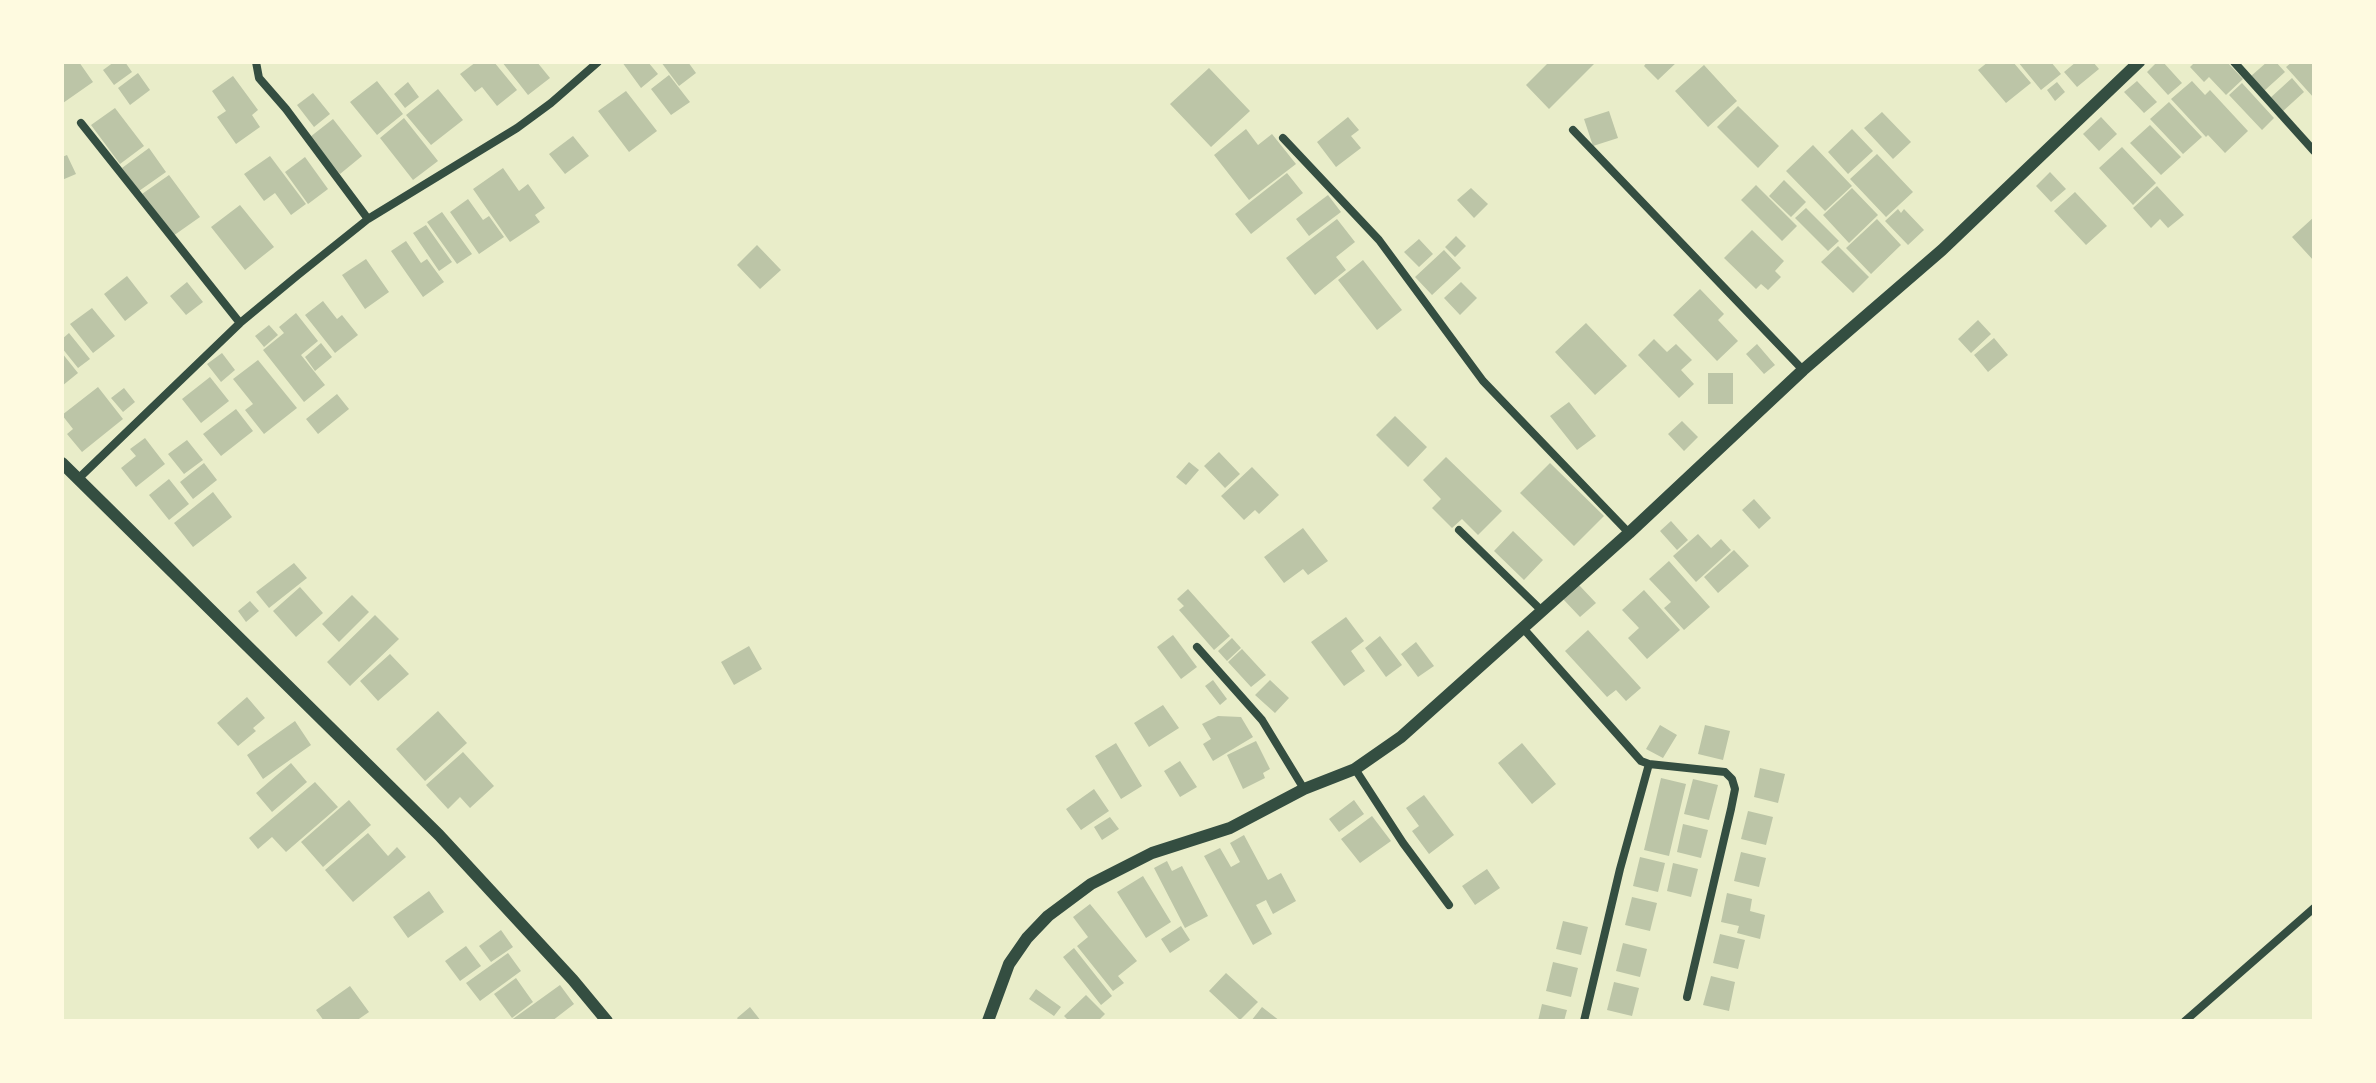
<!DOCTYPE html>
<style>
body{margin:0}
#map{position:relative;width:2376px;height:1083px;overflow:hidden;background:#e9edc9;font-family:Karla,sans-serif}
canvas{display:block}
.frame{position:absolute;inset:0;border:64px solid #fefae0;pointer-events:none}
</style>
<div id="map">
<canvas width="2376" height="1083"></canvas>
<div class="frame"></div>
</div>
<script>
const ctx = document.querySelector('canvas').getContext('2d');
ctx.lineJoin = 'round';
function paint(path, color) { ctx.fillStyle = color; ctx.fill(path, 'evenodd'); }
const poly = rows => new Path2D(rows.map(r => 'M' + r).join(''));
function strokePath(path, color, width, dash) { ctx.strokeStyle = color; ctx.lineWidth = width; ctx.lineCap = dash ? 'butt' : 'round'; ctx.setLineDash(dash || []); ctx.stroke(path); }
paint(poly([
 [62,62,79,62,93,82,63,103],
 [114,62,125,62,132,72,114,85,103,70],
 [476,62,494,62,517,90,497,106,482,87,475,92,460,74],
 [502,62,537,62,550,78,528,95],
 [622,62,648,62,658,74,641,88],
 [661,62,688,62,696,73,679,86],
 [1549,62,1596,62,1549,109,1526,85],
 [1647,62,1677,62,1658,80,1644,66],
 [1988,62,2013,62,2031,83,2006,103,1978,70],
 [2018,62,2051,62,2061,74,2041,90],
 [2076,62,2093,62,2099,69,2077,87,2064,72],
 [2157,62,2163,62,2182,83,2168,95,2147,72],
 [2195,62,2227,62,2243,79,2226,95,2209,77,2204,82,2190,67],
 [2267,62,2276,62,2285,72,2264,91,2251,76],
 [2292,62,2314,62,2314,98,2286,67],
 [1704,65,1737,101,1708,127,1675,91],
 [1209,68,1250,111,1211,147,1170,104],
 [138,73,150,90,130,105,118,88],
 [669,75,690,102,671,115,651,89],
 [233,76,258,110,252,115,260,127,236,144,217,117,226,111,212,91],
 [2292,78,2304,92,2282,112,2269,99],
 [377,81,403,114,377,135,350,102],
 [2137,81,2157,102,2144,113,2124,92],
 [2192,81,2205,95,2210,90,2248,131,2225,153,2208,135,2206,137,2171,99],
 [408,82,419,97,405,108,394,94],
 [2057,82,2065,92,2055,101,2047,90],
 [2242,83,2274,118,2262,130,2229,95],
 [438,89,463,120,431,145,406,115],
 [626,91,657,131,629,152,598,111],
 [313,93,330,114,314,127,297,105],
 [2169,102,2202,137,2183,154,2150,119],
 [1738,106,1779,146,1758,168,1717,127],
 [115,108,144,146,120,164,91,125],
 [1609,111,1618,138,1593,146,1584,119],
 [1882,112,1911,142,1893,159,1864,128],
 [1348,117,1359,130,1351,136,1361,148,1336,167,1317,142],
 [2101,117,2117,134,2099,151,2083,134],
 [404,118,438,161,413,180,380,138],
 [333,119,362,156,340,174,310,137],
 [2150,125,2181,157,2161,175,2130,143],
 [1246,129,1258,145,1272,134,1296,164,1249,200,1214,155],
 [1852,129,1873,151,1848,174,1828,152],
 [573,136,589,156,565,174,549,154],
 [1813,145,1852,186,1825,211,1786,171],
 [2122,147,2156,183,2133,205,2099,168],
 [149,148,166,172,139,191,122,168],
 [1877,154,1913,192,1886,217,1850,179],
 [67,155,76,174,62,180,62,157],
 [270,156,306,204,291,215,275,193,264,201,244,174],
 [305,157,328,189,308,204,285,172],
 [503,168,519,191,528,184,545,208,535,215,540,222,510,242,473,189],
 [2050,172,2066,189,2051,202,2036,186],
 [1287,173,1303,193,1251,234,1235,214],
 [169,175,200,217,173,236,142,194],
 [1784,180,1806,202,1791,217,1769,196],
 [1756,185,1797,226,1782,241,1741,200],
 [2157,186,2184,215,2168,228,2160,219,2151,228,2133,208],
 [1471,188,1488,204,1474,218,1457,200],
 [1852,188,1878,215,1849,243,1823,215],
 [2075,192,2107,226,2086,245,2054,211],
 [1328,195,1341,212,1309,236,1296,219],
 [468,199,483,220,489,216,504,237,479,254,450,212],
 [240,205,274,247,245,270,211,227],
 [1806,208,1839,241,1828,251,1795,218],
 [1898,209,1901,213,1904,209,1924,230,1908,245,1885,221],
 [442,212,472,254,457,264,427,222],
 [2314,217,2314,261,2292,237],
 [1337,219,1355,242,1336,257,1346,270,1315,295,1286,258],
 [1877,219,1901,245,1871,274,1846,248],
 [426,225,452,262,439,271,413,233],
 [1752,230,1784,261,1775,271,1781,277,1768,290,1761,284,1756,289,1724,258],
 [1456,236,1466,246,1455,257,1445,247],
 [1419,239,1433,254,1419,267,1404,252],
 [406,241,421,263,427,259,444,282,423,297,391,251],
 [757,245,781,270,760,289,737,265],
 [1838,246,1869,277,1853,293,1821,262],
 [1444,250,1461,268,1432,295,1415,277],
 [366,259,389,292,365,309,342,275],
 [1363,260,1402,310,1377,330,1338,280],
 [127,276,148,303,125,321,104,294],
 [187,282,203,302,186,315,170,296],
 [1461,282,1477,298,1460,315,1444,298],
 [1700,289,1724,314,1718,320,1738,341,1717,361,1673,315],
 [323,301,337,319,342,315,358,335,335,353,305,315],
 [92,308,115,336,93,353,70,324],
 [296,313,318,341,301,355,325,385,304,402,263,350,284,333,279,327],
 [1978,320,1991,334,1971,353,1958,339],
 [1586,323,1627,366,1595,395,1555,352],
 [269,325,278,335,264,347,255,336],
 [69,333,90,359,78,368,62,348,62,339],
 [1994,338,2008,355,1988,372,1974,355],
 [1654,339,1667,352,1676,344,1692,360,1681,370,1694,384,1679,398,1638,355],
 [321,343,332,357,315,371,305,357],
 [1757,344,1775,365,1764,374,1746,354],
 [62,353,78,373,62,386],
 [222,353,235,370,221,382,207,364],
 [258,360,297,408,264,434,245,410,253,404,233,379],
 [1708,373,1733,373,1733,404,1708,404],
 [210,377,229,401,201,423,182,399],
 [98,387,123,419,82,452,67,434,73,429,62,415],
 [124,388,135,402,123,412,111,398],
 [337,394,349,409,318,434,306,419],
 [1569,402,1596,436,1577,450,1550,416],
 [236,409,253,431,221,456,203,434],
 [1395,416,1427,447,1408,467,1376,435],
 [1682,421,1698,437,1684,451,1668,434],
 [145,438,165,464,136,487,121,468,136,456,130,449],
 [187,440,203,460,184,474,168,454],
 [1219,452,1240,474,1225,488,1204,466],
 [1446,457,1502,511,1478,535,1462,519,1452,528,1432,508,1441,499,1423,480],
 [1189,462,1199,470,1186,485,1176,477],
 [204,463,217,480,193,499,180,482],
 [1550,463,1604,516,1574,546,1520,493],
 [1252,467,1279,495,1259,514,1255,510,1244,520,1221,496],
 [169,479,189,504,169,520,149,495],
 [213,492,232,517,193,547,174,523],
 [1754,499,1771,518,1759,529,1742,510],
 [1671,521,1688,540,1677,550,1660,531],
 [1303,528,1328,561,1308,575,1303,569,1284,583,1264,557],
 [1513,531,1543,560,1524,580,1494,551],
 [1698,534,1711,548,1721,539,1731,550,1696,582,1673,556],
 [1734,550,1749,566,1718,593,1704,577],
 [1669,561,1710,607,1684,630,1664,608,1671,602,1649,579],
 [294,563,307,578,269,608,256,592],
 [1579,585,1596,603,1580,617,1563,599],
 [300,587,323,613,296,637,273,611],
 [1188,589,1230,636,1214,650,1179,610,1184,606,1177,599],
 [1644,590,1680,630,1647,659,1628,638,1639,628,1622,610],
 [352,595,369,612,339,642,322,624],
 [250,601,259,611,246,622,238,611],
 [375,615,399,639,350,686,327,662],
 [1346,617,1364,641,1351,651,1365,671,1344,686,1311,642],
 [1588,630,1641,688,1626,701,1616,690,1607,697,1565,651],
 [1173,635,1197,667,1181,679,1157,647],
 [1380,636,1402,665,1386,677,1365,648],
 [1232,638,1241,648,1227,661,1218,651],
 [1416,642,1434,666,1418,677,1401,654],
 [749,646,762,669,734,685,721,662],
 [1242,649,1266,675,1251,687,1228,662],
 [390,654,409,674,378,701,360,681],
 [1213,680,1227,699,1220,705,1205,686],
 [1270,680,1289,698,1275,713,1255,695],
 [247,697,265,718,253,728,256,731,238,746,217,723],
 [1163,705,1179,728,1149,747,1134,723],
 [438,711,467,743,425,781,396,749],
 [1218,716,1241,717,1253,737,1213,761,1203,744,1211,739,1202,724],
 [295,721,311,745,263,779,247,755],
 [1660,725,1677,735,1663,758,1646,749],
 [1705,725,1730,731,1723,760,1698,754],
 [1256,741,1270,769,1263,773,1265,778,1243,789,1227,755],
 [1116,743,1142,786,1121,799,1095,756],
 [1522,743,1556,784,1532,804,1498,763],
 [463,752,494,786,470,808,460,797,448,809,426,785],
 [1180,761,1197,787,1180,797,1164,771],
 [291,763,307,782,272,812,256,793],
 [1760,768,1785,774,1778,803,1754,797],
 [1661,778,1686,784,1669,856,1644,850],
 [1693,779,1718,785,1709,820,1684,814],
 [315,782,338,807,286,852,272,837,258,849,249,838],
 [1094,789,1109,811,1081,830,1066,809],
 [1424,795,1454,835,1429,854,1412,831,1419,826,1406,808],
 [349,800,371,825,323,867,301,842],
 [1354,800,1364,814,1339,832,1329,819],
 [1748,811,1773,817,1766,845,1741,839],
 [1372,816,1391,841,1360,863,1341,839],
 [1110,817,1119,829,1102,840,1094,827],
 [1683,824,1708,830,1701,858,1677,852],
 [368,833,388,856,397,847,406,857,353,902,325,870],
 [1244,835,1268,880,1281,873,1296,901,1273,914,1266,900,1256,905,1272,934,1253,945,1204,856,1220,848,1231,867,1240,862,1230,843],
 [1741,852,1766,858,1759,887,1734,881],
 [1640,857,1665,863,1658,892,1633,886],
 [1167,861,1172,871,1182,866,1208,916,1185,928,1154,868],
 [1673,863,1698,869,1691,897,1667,891],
 [1487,869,1500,888,1475,905,1462,886],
 [1143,876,1171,922,1146,938,1117,892],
 [429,891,444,912,408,938,393,917],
 [1727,893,1752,899,1750,911,1765,915,1760,939,1737,933,1739,926,1721,922],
 [1632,897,1657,903,1650,931,1625,925],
 [1090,904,1137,961,1118,976,1124,983,1113,991,1077,946,1088,937,1073,917],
 [1563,921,1588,927,1581,955,1556,949],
 [1181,926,1190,940,1170,953,1161,939],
 [501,930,513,947,491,962,479,946],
 [1720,934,1745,940,1738,969,1713,963],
 [1623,943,1647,949,1640,977,1616,971],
 [466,946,481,966,460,981,445,961],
 [1074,948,1112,996,1101,1005,1063,957],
 [508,953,521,971,480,1001,466,983],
 [1553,962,1578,968,1571,997,1546,991],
 [1226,973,1258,1002,1240,1020,1209,991],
 [1711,976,1735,982,1729,1011,1703,1005],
 [516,978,533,1002,512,1018,494,994],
 [1614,982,1639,988,1632,1016,1607,1010],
 [560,985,574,1004,552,1021,510,1021],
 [350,986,369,1012,356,1021,324,1021,316,1010],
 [1036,989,1061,1007,1054,1016,1029,999],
 [1086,995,1105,1014,1098,1021,1069,1021,1064,1016],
 [1542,1004,1567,1010,1564,1021,1538,1021],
 [750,1007,761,1021,739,1021,737,1018],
 [1262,1007,1280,1021,1251,1021]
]), '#bcc5a7');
strokePath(poly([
 [256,62,259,78,286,109,368,219],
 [2234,62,2314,151],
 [81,123,240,323],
 [1573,130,1803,370],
 [1283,138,1379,240,1483,381,1629,533],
 [79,478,240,323,298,275,368,219,517,128,551,103,598,62],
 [1459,530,1541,610],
 [1522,627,1641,761,1649,764,1725,772,1732,779,1735,789,1731,809,1687,997],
 [1197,647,1262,720,1304,789],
 [1355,769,1403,843,1449,905],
 [1584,1021,1620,869,1649,764],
 [2185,1021,2314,908]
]), '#344e41', 8);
strokePath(poly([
 [62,463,439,835,573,980,607,1021],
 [988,1021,1009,964,1027,938,1048,916,1091,884,1152,853,1230,828,1304,789,1355,769,1401,737,1629,533,1803,370,1942,250,2139,62]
]), '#344e41', 12);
</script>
